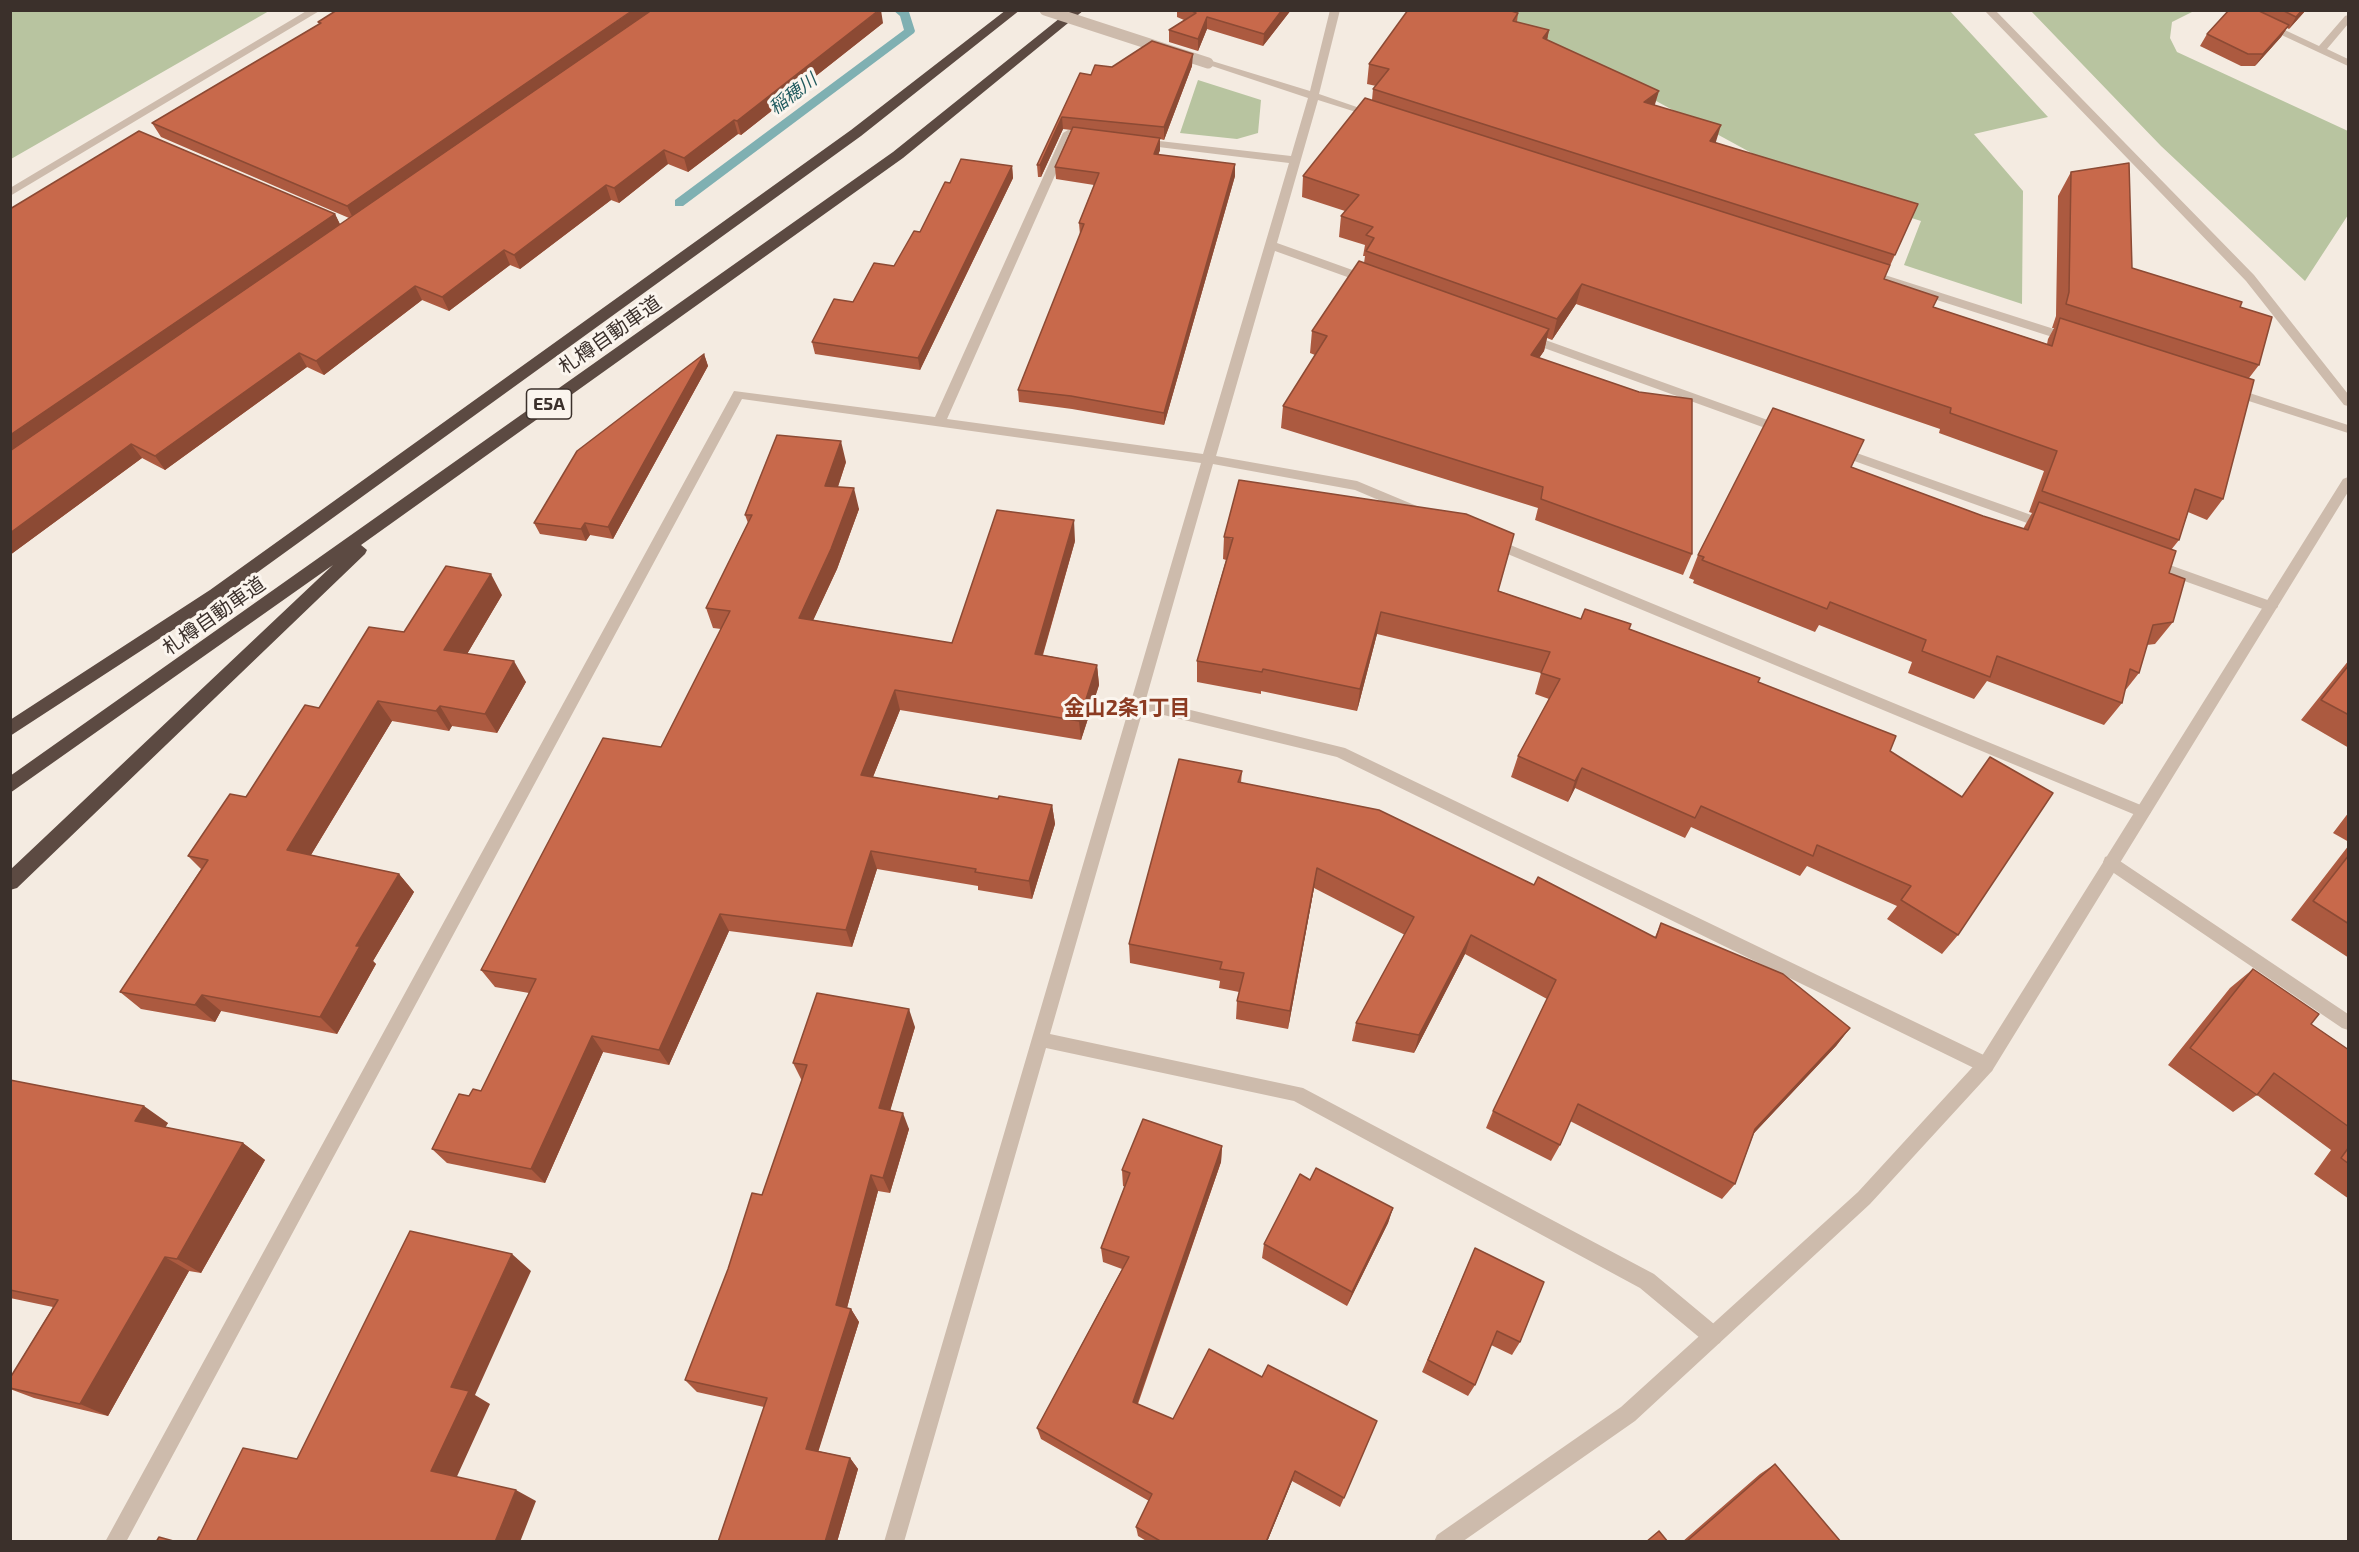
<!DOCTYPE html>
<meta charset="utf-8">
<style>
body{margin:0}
#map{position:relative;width:2359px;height:1552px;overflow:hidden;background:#f4ebe1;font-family:"Exo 2",sans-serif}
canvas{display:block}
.frame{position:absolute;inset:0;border:12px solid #3b302b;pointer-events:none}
</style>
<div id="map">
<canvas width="2359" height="1552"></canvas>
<div class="frame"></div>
</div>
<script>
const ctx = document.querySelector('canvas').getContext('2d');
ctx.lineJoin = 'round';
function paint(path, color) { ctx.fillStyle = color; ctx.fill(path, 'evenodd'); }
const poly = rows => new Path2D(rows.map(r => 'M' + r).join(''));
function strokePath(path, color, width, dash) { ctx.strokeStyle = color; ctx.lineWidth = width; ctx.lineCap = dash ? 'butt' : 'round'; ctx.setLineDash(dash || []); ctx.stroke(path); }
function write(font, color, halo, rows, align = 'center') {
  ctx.font = font + ' "Exo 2","Noto Sans JP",sans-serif'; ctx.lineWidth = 6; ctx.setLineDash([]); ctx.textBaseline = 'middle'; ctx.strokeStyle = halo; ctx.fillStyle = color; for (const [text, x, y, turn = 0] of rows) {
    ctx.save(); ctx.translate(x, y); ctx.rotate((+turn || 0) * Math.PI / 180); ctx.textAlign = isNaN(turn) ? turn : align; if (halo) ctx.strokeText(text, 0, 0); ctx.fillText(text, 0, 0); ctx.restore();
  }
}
paint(poly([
 [11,10,269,10,269,11,11,159],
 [1491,11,1950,11,2048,117,1974,134,2023,191,2022,304,1904,265,1921,221,1814,187],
 [2031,11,2194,11,2172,22,2170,38,2177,52,2348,131,2348,215,2305,281,2161,146],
 [1198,80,1261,100,1258,133,1237,139,1180,133]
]), '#b8c4a0');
paint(poly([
 [893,10,909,12,915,31,914,33,683,206,675,206,675,200,904,30,900,16,893,10]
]), '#7fb0b2');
paint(poly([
 [308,10,321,10,10,196,10,188,308,10],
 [1330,10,1340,10,1319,94,1380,115,1375,118,1318,100,1277,243,1372,277,1374,280,1372,283,1364,283,1275,251,1216,456,1357,481,1424,509,1426,512,1419,517,1355,490,1213,464,1146,699,1345,748,1992,1059,1994,1065,1992,1071,1986,1073,1980,1071,1337,757,1143,710,1050,1034,1303,1088,1654,1274,1720,1329,1722,1336,1720,1343,1713,1345,1706,1343,1640,1288,1294,1101,1046,1048,904,1542,884,1542,1201,463,742,399,126,1542,105,1542,734,391,935,417,1063,133,1068,130,1088,132,1092,133,1092,137,1072,137,947,419,1203,454,1289,163,1142,145,1137,142,1142,139,1291,156,1308,98,1203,63,1212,61,1310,91,1330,10],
 [2228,10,2242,10,2319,46,2345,16,2348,15,2348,24,2327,49,2348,59,2348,66,2228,10],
 [1866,269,2076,336,2078,339,2076,342,2068,342,1862,276,1860,273,1866,269],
 [1526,333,1787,427,1789,430,1787,433,1779,433,1522,340,1520,337,1526,333],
 [2231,387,2348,425,2348,433,2227,394,2225,391,2227,388,2231,387],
 [1837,446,2051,522,2053,525,2046,530,2041,528,1832,453,1831,450,1832,447,1837,446],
 [1491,537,2148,808,2151,812,2148,816,2143,818,2138,816,1486,545,1484,542,1486,539,1491,537],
 [2153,559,2276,603,2278,607,2271,612,2148,568,2146,564,2148,560,2153,559],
 [2111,855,2348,1014,2348,1030,2342,1028,2105,867,2103,862,2105,857,2111,855]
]), '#cdbbac');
paint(poly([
 [1984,10,1995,10,2254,275,2348,394,2348,406,2344,405,2246,281,1984,10],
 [2348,477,2348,492,1992,1071,1870,1204,1635,1421,1462,1542,1434,1542,1437,1535,1621,1407,1858,1192,1980,1059,2343,479,2348,477]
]), '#cdbbac');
paint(poly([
 [1006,10,1020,10,861,136,222,598,10,736,10,720,210,590,851,130,1006,10],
 [1070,10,1084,10,903,158,361,545,367,550,365,554,17,888,10,890,10,870,333,565,10,793,10,776,893,152,1070,10]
]), '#5c4a42');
strokePath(poly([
 [1045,10,1208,63]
]), '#cdbbac', 11);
paint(poly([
 [1177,10,1291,10,1263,46,1207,29,1198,51,1169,42,1169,30,1184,20,1177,17],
 [2229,10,2306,10,2289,29,2287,28,2281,37,2255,66,2241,66,2200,46,2207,34],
 [1518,13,1517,22,1549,30,1547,40,1716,143,1918,204,1884,279,1933,307,2047,344,2048,339,2054,328,2052,328,2056,316,2058,196,2071,172,2132,268,2240,307,2259,365,2249,378,2223,499,2207,520,2188,512,2179,540,2171,550,2169,573,2173,622,2155,644,2147,645,2139,673,2124,692,2122,703,2104,725,1987,681,1974,699,1908,673,1912,662,1819,625,1815,632,1693,583,1694,580,1689,578,1698,555,1851,467,1983,516,2023,529,2032,513,2029,512,2044,471,1939,433,1940,429,1576,304,1552,340,1547,338,1544,351,1539,358,1692,554,1683,575,1535,520,1538,508,1281,428,1283,406,1315,355,1310,353,1312,331,1364,263,1365,256,1363,256,1365,245,1339,237,1341,216,1345,211,1302,197,1303,176,1372,100,1373,89,1376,86,1367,84,1369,64],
 [318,22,883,23,741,135,738,134,688,172,668,164,619,203,611,200,520,269,510,265,449,311,422,300,324,375,307,367,165,470,142,458,10,555,10,209,335,214,340,225,349,218,161,137,152,123,319,24],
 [1192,66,1164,140,1160,139,1160,150,1158,155,1235,176,1164,425,1072,409,1019,402,1018,390,1080,235,1079,223,1094,185,1056,179,1055,167,1071,130,1063,129,1041,177,1038,177,1037,165,1080,73,1091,75,1112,67],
 [1012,166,1013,178,920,370,815,354,812,342,853,302,894,266,920,232,950,183],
 [704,354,708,366,613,539,590,535,586,541,540,534,534,523],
 [846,462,838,487,859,509,837,569,813,620,952,643,1075,541,1043,655,1097,665,1099,685,1081,740,900,710,873,777,998,799,1052,805,1055,824,1032,899,978,890,978,886,877,869,852,947,729,931,669,1065,603,1052,545,1183,447,1163,432,1149,469,1096,481,1091,529,993,495,987,481,970,661,747,721,629,713,628,706,608,748,523,745,515],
 [1224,537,1499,591,1581,619,1629,629,1758,682,1890,751,1958,935,1942,954,1887,919,1897,906,1807,866,1800,876,1691,827,1685,838,1575,788,1568,802,1511,777,1518,756,1549,699,1535,694,1541,673,1377,634,1357,711,1261,691,1261,694,1197,682,1197,661,1226,560,1223,559],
 [502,595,467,654,526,682,497,733,452,726,449,731,392,721,311,855,399,874,414,892,373,961,376,964,337,1034,221,1011,215,1022,141,1009,120,992,201,869,188,856,404,632],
 [2349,660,2349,748,2301,720],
 [1242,771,1241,783,1534,885,1655,937,1661,923,1850,1028,1836,1046,1754,1133,1735,1184,1722,1199,1570,1121,1560,1145,1551,1161,1486,1128,1493,1111,1547,999,1465,954,1414,1053,1352,1041,1356,1023,1405,935,1314,888,1288,1029,1236,1019,1237,1001,1239,992,1219,988,1220,981,1130,963,1129,944],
 [2349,812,2349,842,2333,833],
 [2349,845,2349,958,2291,920],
 [2253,969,2311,1024,2349,1050,2349,1199,2314,1174,2331,1150,2257,1095,2233,1112,2168,1065,2230,988],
 [915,1027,890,1110,909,1129,890,1193,878,1191,847,1308,851,1309,859,1322,818,1451,850,1458,858,1469,837,1542,718,1542,764,1407,697,1392,685,1380,762,1195,802,1081,793,1063],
 [10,1080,168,1123,165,1127,243,1143,265,1160,201,1273,189,1271,108,1416,34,1398,10,1389,10,1378,53,1307,10,1298],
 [1222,1146,1221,1162,1138,1404,1173,1419,1262,1377,1377,1421,1340,1507,1292,1481,1267,1542,1148,1542,1138,1536,1136,1527,1149,1501,1041,1439,1037,1428,1122,1269,1103,1262,1101,1248,1125,1187,1123,1186,1122,1170],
 [1310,1180,1393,1208,1388,1223,1347,1306,1262,1258,1264,1244],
 [1475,1248,1520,1342,1512,1355,1491,1345,1475,1385,1468,1396,1422,1372],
 [1775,1464,1841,1542,1682,1542,1760,1474]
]), '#ac5a40');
paint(poly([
 [633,10,657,10,354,220,347,206],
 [879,10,881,10,883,23,741,135,737,121],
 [1282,10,1291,10,1263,46,1264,34],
 [2302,10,2306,10,2289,29,2296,17],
 [1207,17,1207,29,1198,51,1198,39],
 [2289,25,2281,37,2255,66,2263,54],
 [1549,30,1545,50,1543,38],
 [1193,54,1192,66,1164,140,1164,127],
 [1659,91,1653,111,1644,102],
 [1062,117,1063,129,1041,177,1040,165],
 [734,120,738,134,688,172,684,158],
 [1721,125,1715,145,1710,141],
 [1160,138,1160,150,1154,166,1154,154],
 [664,150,668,164,619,203,614,188],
 [1235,164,1235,176,1164,425,1164,413],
 [1012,166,1013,178,920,370,918,358],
 [606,185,611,200,520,269,514,255],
 [335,214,342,228,10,457,10,435],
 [504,250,510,265,449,311,442,297],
 [1582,284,1576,304,1552,340,1557,319],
 [415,286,422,300,324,375,316,361],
 [1549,329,1544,351,1526,377,1531,355],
 [299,353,307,367,165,470,155,456],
 [704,354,708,366,613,539,608,527],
 [841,441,846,462,831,507,825,486],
 [131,444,142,458,10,555,10,533],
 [854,488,859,509,837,569,805,638,799,618],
 [1074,520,1075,541,1037,674,1035,654],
 [585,523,590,535,586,541,581,529],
 [491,574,502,595,457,671,444,650],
 [1381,612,1377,634,1357,711,1360,689],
 [514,661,526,682,497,733,485,714],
 [1097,665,1099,685,1081,740,1079,721],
 [895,690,900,710,866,794,861,775],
 [378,701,392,721,303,868,287,850],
 [440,706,452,726,449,731,436,711],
 [1582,768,1575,788,1568,802,1575,781],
 [1052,805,1055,824,1032,899,1029,881],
 [871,851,877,869,852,947,846,930],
 [1317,868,1314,888,1288,1029,1290,1011],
 [399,874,414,892,373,961,376,964,337,1034,320,1017,356,946],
 [720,914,729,931,669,1065,659,1050],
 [1471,935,1465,954,1414,1053,1419,1035],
 [202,995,221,1011,215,1022,195,1005],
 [909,1009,915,1027,886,1125,879,1108],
 [1850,1028,1836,1046,1742,1146,1755,1129],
 [592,1036,603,1052,545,1183,531,1169],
 [144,1106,168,1123,159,1138,135,1121],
 [903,1113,909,1129,890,1193,883,1178],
 [243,1143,265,1160,201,1273,177,1259],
 [1222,1146,1221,1162,1134,1413,1133,1402],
 [871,1175,878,1191,844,1319,836,1305],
 [1393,1208,1388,1223,1347,1306,1352,1292],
 [512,1254,531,1271,475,1395,490,1404,454,1483,431,1471,451,1387],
 [165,1257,189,1271,108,1416,80,1404],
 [851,1309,859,1322,816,1459,806,1449],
 [850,1458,858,1469,837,1542,825,1542],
 [1295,1471,1292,1481,1267,1542,1266,1542],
 [516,1490,536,1501,520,1542,495,1542]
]), '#8c4a34');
const building = poly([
 [337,10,633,10,347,206,152,123,321,23,318,22,337,10],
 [652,10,879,10,737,121,734,120,684,158,664,150,614,188,606,185,514,255,504,250,442,297,415,286,316,361,299,353,155,456,131,444,10,533,10,451,652,10],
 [1190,10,1282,10,1264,34,1207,17,1198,39,1169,30,1196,13,1190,10],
 [1408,10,1508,10,1518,13,1513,21,1549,30,1543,38,1659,91,1644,102,1721,125,1710,141,1918,204,1895,255,1373,89,1389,69,1369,64,1408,10],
 [2229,10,2257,10,2289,25,2263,54,2248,54,2207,34,2229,10],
 [2282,10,2302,10,2296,17,2282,10],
 [1152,41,1193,54,1164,127,1062,117,1040,165,1037,165,1080,73,1091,75,1095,65,1112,67,1152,41],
 [1365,98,1890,265,1884,279,1938,297,1933,307,2052,346,2060,318,2254,380,2223,499,2195,489,2179,540,2042,491,2057,451,1950,413,1951,408,1582,284,1557,319,1366,251,1374,238,1366,235,1373,227,1341,216,1359,195,1303,176,1365,98],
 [1073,127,1160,138,1154,154,1235,164,1164,413,1071,396,1018,390,1084,224,1079,223,1099,173,1055,167,1073,127],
 [139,131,335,214,10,435,10,209,139,131],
 [961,159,1012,166,918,358,812,342,834,299,853,302,874,263,894,266,914,231,920,232,945,182,950,183,961,159],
 [2129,163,2132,268,2242,302,2240,307,2272,317,2259,365,2066,304,2069,292,2071,172,2129,163],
 [1359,261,1549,329,1531,355,1639,392,1692,399,1692,554,1541,499,1543,487,1283,406,1327,336,1312,331,1359,261],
 [704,354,608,527,585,523,581,529,534,523,577,451,704,354],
 [1773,408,1864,440,1851,467,1983,516,2028,530,2039,502,2176,551,2169,573,2185,579,2173,622,2153,625,2139,673,2130,669,2122,703,1997,656,1990,677,1922,651,1926,640,1830,602,1827,609,1702,560,1704,557,1698,555,1773,408],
 [777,435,841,441,825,486,854,488,831,549,799,618,952,643,997,510,1074,520,1035,654,1097,665,1079,721,895,690,861,775,998,799,999,796,1052,805,1029,881,975,872,976,869,871,851,846,930,720,914,659,1050,592,1036,531,1169,432,1149,459,1094,469,1096,473,1089,481,1091,536,979,481,970,603,738,661,747,730,611,706,608,752,515,745,515,777,435],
 [1239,480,1466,514,1514,534,1498,591,1581,619,1585,609,1631,624,1629,629,1760,678,1758,682,1896,736,1890,751,1962,797,1990,757,2053,793,1958,935,1901,900,1911,886,1817,845,1813,856,1701,806,1695,818,1582,768,1575,781,1518,756,1560,679,1541,673,1550,652,1381,612,1360,689,1263,669,1262,672,1197,661,1233,538,1224,537,1239,480],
 [446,566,491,574,444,650,514,661,485,714,440,706,436,711,378,701,287,850,399,874,356,946,360,946,320,1017,202,995,195,1005,120,992,208,860,188,856,230,794,246,797,305,705,319,708,369,627,404,632,446,566],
 [2349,665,2349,715,2321,700,2349,665],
 [1179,759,1242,771,1238,782,1379,810,1534,885,1538,877,1656,938,1661,923,1783,974,1850,1028,1755,1129,1735,1184,1578,1104,1560,1145,1493,1111,1556,980,1471,935,1419,1035,1356,1023,1414,917,1317,868,1290,1011,1237,1001,1244,973,1220,969,1222,962,1129,944,1179,759],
 [2349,855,2349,924,2313,901,2349,855],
 [2253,969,2319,1014,2311,1024,2349,1050,2349,1127,2274,1073,2257,1095,2190,1048,2253,969],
 [817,993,909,1009,879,1108,903,1113,883,1178,871,1175,836,1305,851,1309,806,1449,850,1458,825,1542,718,1542,767,1398,685,1380,728,1269,752,1193,762,1195,807,1065,793,1063,817,993],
 [10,1080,144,1106,135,1121,243,1143,177,1259,165,1257,80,1404,10,1388,10,1378,58,1300,10,1290,10,1080],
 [1143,1119,1222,1146,1133,1402,1173,1419,1209,1349,1262,1377,1268,1365,1377,1421,1344,1498,1295,1471,1266,1542,1162,1542,1136,1527,1152,1494,1037,1428,1129,1257,1101,1248,1130,1173,1122,1170,1143,1119],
 [2349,1147,2349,1164,2341,1158,2349,1147],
 [1316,1168,1393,1208,1352,1292,1264,1244,1300,1174,1310,1180,1316,1168],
 [410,1231,512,1254,451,1387,469,1391,431,1471,516,1490,495,1542,196,1542,243,1448,297,1459,410,1231],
 [1475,1248,1544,1282,1520,1342,1497,1331,1475,1385,1428,1360,1475,1248],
 [1775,1464,1841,1542,1686,1542,1775,1464],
 [1659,1531,1668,1542,1646,1542,1659,1531],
 [159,1537,177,1542,156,1542,159,1537]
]);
paint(building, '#c8694b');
strokePath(building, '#8c4a34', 1.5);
write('italic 18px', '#1f5a5e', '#fbf5ee', [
 ["稲穂川",793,94,-37]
]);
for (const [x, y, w] of [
 [549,404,45]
]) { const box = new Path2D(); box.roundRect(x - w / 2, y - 15, w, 30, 4.5); ctx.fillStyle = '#fbf5ee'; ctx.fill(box); strokePath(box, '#3b302b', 1.5); }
write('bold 18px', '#3b302b', null, [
 ["E5A",549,404]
]);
write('20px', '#3b302b', '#fbf5ee', [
 ["札樽自動車道",610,335,-35],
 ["札樽自動車道",214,616,-35]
]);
write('bold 21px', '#8c3b22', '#fbf5ee', [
 ["金山2条1丁目",1127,708]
]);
</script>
